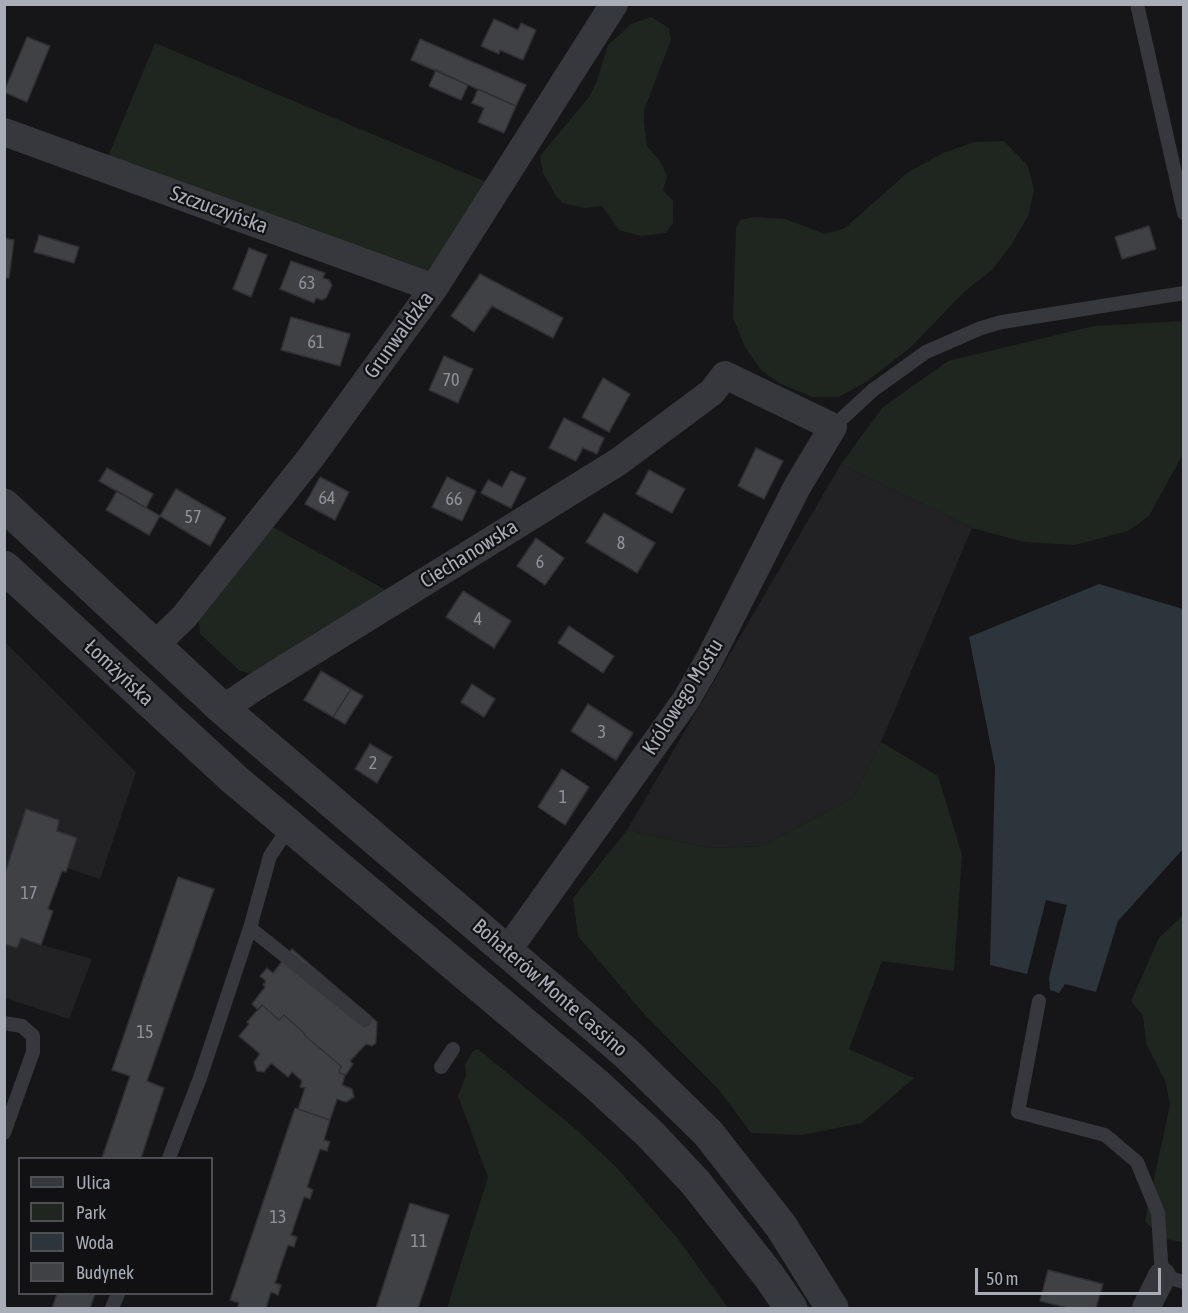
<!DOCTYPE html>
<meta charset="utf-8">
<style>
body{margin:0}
#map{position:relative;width:1188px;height:1313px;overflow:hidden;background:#161618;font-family:"Asap Condensed",sans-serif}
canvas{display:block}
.frame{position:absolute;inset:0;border:6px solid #a8adb8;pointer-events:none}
.legend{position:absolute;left:18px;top:1157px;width:195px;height:138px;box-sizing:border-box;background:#111113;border:2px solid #4d4f55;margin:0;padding:8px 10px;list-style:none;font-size:18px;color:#a8adb8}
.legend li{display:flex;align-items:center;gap:12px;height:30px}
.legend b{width:30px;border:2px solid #4d4f55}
.scale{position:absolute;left:975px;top:1268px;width:186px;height:27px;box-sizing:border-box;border:3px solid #a8adb8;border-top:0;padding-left:8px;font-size:18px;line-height:21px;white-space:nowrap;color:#a8adb8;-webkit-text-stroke:4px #111113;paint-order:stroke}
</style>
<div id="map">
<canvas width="1188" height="1313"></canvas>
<div class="frame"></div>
<ul class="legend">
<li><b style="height:8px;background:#37383d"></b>Ulica</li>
<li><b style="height:16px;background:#1e261f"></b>Park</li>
<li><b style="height:16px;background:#2c353c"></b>Woda</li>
<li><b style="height:16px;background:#404145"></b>Budynek</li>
</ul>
<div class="scale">50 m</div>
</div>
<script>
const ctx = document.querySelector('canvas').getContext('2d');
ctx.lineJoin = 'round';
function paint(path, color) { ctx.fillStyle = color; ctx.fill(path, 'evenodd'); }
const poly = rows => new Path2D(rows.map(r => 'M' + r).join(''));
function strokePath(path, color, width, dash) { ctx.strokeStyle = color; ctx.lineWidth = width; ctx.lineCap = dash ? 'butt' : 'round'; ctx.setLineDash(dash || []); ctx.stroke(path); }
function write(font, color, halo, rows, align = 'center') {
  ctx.font = font + ' "Asap Condensed",sans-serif'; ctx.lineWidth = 4.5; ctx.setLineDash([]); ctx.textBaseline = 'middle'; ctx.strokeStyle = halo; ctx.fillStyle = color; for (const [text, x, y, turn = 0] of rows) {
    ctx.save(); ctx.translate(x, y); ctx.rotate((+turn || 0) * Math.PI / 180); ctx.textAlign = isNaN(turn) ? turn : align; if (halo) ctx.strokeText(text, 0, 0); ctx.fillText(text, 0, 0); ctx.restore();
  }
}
paint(poly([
 [841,464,972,528,881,742,853,798,762,846,710,848,627,830],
 [4,641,136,772,100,879,67,868,66,872,62,871,48,909,53,911,42,945,92,959,69,1019,5,998]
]), '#222225');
paint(poly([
 [651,17,669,28,671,40,644,110,644,123,647,146,660,161,667,176,663,190,673,201,673,223,666,233,641,236,619,230,602,206,584,208,563,203,556,196,543,173,540,156,589,97,597,81,608,45,631,24],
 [155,43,489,183,427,275,107,159],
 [1004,141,1028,166,1034,190,1029,214,1012,244,993,269,963,293,911,347,866,382,839,397,812,397,779,383,761,370,745,347,733,318,736,229,740,220,755,217,785,219,825,234,845,228,907,173,943,153,974,142],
 [1183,321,1183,454,1149,516,1128,531,1075,545,1024,542,972,528,841,464,883,407,948,361,1094,326],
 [271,526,389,592,254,674,240,671,200,634,199,621],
 [881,742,938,776,962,855,954,971,882,961,849,1049,914,1078,862,1123,802,1135,751,1133,719,1090,644,1014,578,936,573,898,627,830,710,848,762,846,853,798],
 [1183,915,1184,1241,1182,1242,1161,1238,1145,1221,1170,1105,1166,1083,1146,1043,1143,1016,1131,1001,1159,938],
 [478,1049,578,1131,617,1168,678,1239,728,1308,447,1308,488,1177,458,1096,466,1076,465,1065,472,1052]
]), '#1e261f');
paint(poly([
 [1099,584,1183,609,1183,849,1118,921,1096,992,1065,984,1059,993,1050,990,1049,978,1067,905,1046,900,1027,974,990,965,995,767,969,637]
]), '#2c353c');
const building = poly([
 [494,19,518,30,521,23,536,30,523,60,500,50,499,54,481,46,494,19],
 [27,37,50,46,27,102,4,92,27,37],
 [420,39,526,85,516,106,411,60,420,39],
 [436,70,468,85,461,100,429,86,436,70],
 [478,89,516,106,504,133,478,122,484,108,472,103,478,89],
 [1149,226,1156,249,1122,259,1115,237,1149,226],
 [39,235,79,247,74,263,34,252,39,235],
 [4,238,14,240,9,278,4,278,4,238],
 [249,248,267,255,251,297,233,289,249,248],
 [291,261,325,273,323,278,329,280,332,285,326,298,322,300,316,298,314,303,280,289,291,261],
 [480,274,563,318,553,338,492,306,474,332,451,316,480,274],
 [291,317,350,334,340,366,281,350,291,317],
 [444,356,473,369,458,403,429,390,444,356],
 [603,378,630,394,609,432,582,417,603,378],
 [564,418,604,438,597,454,583,448,576,461,549,448,564,418],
 [756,448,783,461,764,499,738,486,756,448],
 [107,468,153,494,146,508,99,481,107,468],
 [649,470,685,489,672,513,636,494,649,470],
 [511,471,526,478,511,508,481,493,488,480,502,487,511,471],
 [320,477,349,492,335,520,305,504,320,477],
 [447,477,476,491,462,521,432,507,447,477],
 [176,489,226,518,210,546,160,516,176,489],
 [117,491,160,516,149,535,106,510,117,491],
 [604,513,655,543,637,573,586,542,604,513],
 [536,538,564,558,545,585,517,566,536,538],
 [463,591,511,621,494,648,446,617,463,591],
 [569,626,614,656,603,673,558,643,569,626],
 [321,671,351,689,333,717,304,700,321,671],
 [472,684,495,699,484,717,461,702,472,684],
 [351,689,363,696,345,724,333,717,351,689],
 [588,704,633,733,616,760,571,731,588,704],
 [370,744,392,757,377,783,355,769,370,744],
 [562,769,589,787,565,825,538,807,562,769],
 [26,809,59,820,57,831,77,838,66,872,62,871,48,909,53,911,41,945,21,938,17,948,4,944,4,876,26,809],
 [178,877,214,889,147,1081,164,1088,141,1158,102,1158,130,1076,112,1070,178,877],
 [292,949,377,1022,376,1043,372,1046,366,1044,350,1061,353,1064,346,1075,339,1073,341,1066,304,1035,305,1034,284,1015,279,1020,262,1005,258,1010,252,1004,265,987,263,985,266,981,260,976,267,968,273,973,292,949],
 [262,1005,279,1020,284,1015,305,1034,304,1035,341,1066,339,1073,345,1075,342,1085,352,1089,354,1097,346,1102,337,1099,330,1120,298,1109,305,1088,300,1087,302,1081,292,1072,288,1077,271,1063,264,1072,257,1071,254,1062,260,1054,239,1036,249,1024,247,1022,262,1005],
 [295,1108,330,1120,324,1140,330,1142,328,1147,327,1151,320,1149,307,1187,313,1190,310,1199,304,1197,291,1235,297,1237,294,1247,288,1245,275,1283,281,1285,278,1295,271,1292,266,1308,237,1308,239,1303,230,1300,295,1108],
 [410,1203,449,1215,432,1267,418,1308,376,1308,410,1203],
 [1048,1270,1103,1284,1096,1308,1068,1308,1040,1301,1048,1270],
 [57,1294,95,1294,90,1308,52,1308,57,1294]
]);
paint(building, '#404145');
strokePath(building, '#303034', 1.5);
strokePath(poly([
 [1137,4,1184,213],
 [833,427,873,390,926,352,981,328,1002,322,1184,293],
 [250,928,365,1020],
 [1039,1001,1018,1112,1105,1135,1137,1162,1158,1213,1162,1276,1184,1282],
 [4,1023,22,1026,33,1036,33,1052,4,1133],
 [441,1067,453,1049],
 [169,1158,200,1078,250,928,270,856,290,826],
 [112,1308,118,1294]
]), '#37383d', 14);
strokePath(poly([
 [4,132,434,288],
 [155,645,184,617,312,456,434,288,614,4],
 [223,709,255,687,618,462,712,392,725,375,833,427,797,487,709,660,686,700,507,951],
 [1146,1308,1162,1276]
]), '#37383d', 28);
strokePath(poly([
 [4,505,223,709,626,1053,708,1133,781,1226,832,1308],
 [4,567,234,779,596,1084,650,1134,695,1182,769,1276,791,1308]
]), '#37383d', 33);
write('18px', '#8e929b', null, [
 ["63",307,283],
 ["61",316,342],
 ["70",451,380],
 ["64",327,498],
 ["66",454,499],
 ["57",193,517],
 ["8",621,543],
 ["6",540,562],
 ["4",478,619],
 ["3",602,732],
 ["2",373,763],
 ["1",563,797],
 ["17",29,893],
 ["15",145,1032],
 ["13",278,1217],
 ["11",419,1241]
]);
write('21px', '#a8adb8', '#111113', [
 ["Szczuczyńska",219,210,20],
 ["Grunwaldzka",399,335,-54],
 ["Ciechanowska",469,554,-32],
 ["Łomżyńska",119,673,43],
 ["Królowego Mostu",683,697,-58],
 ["Bohaterów Monte Cassino",550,988,41]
]);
</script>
